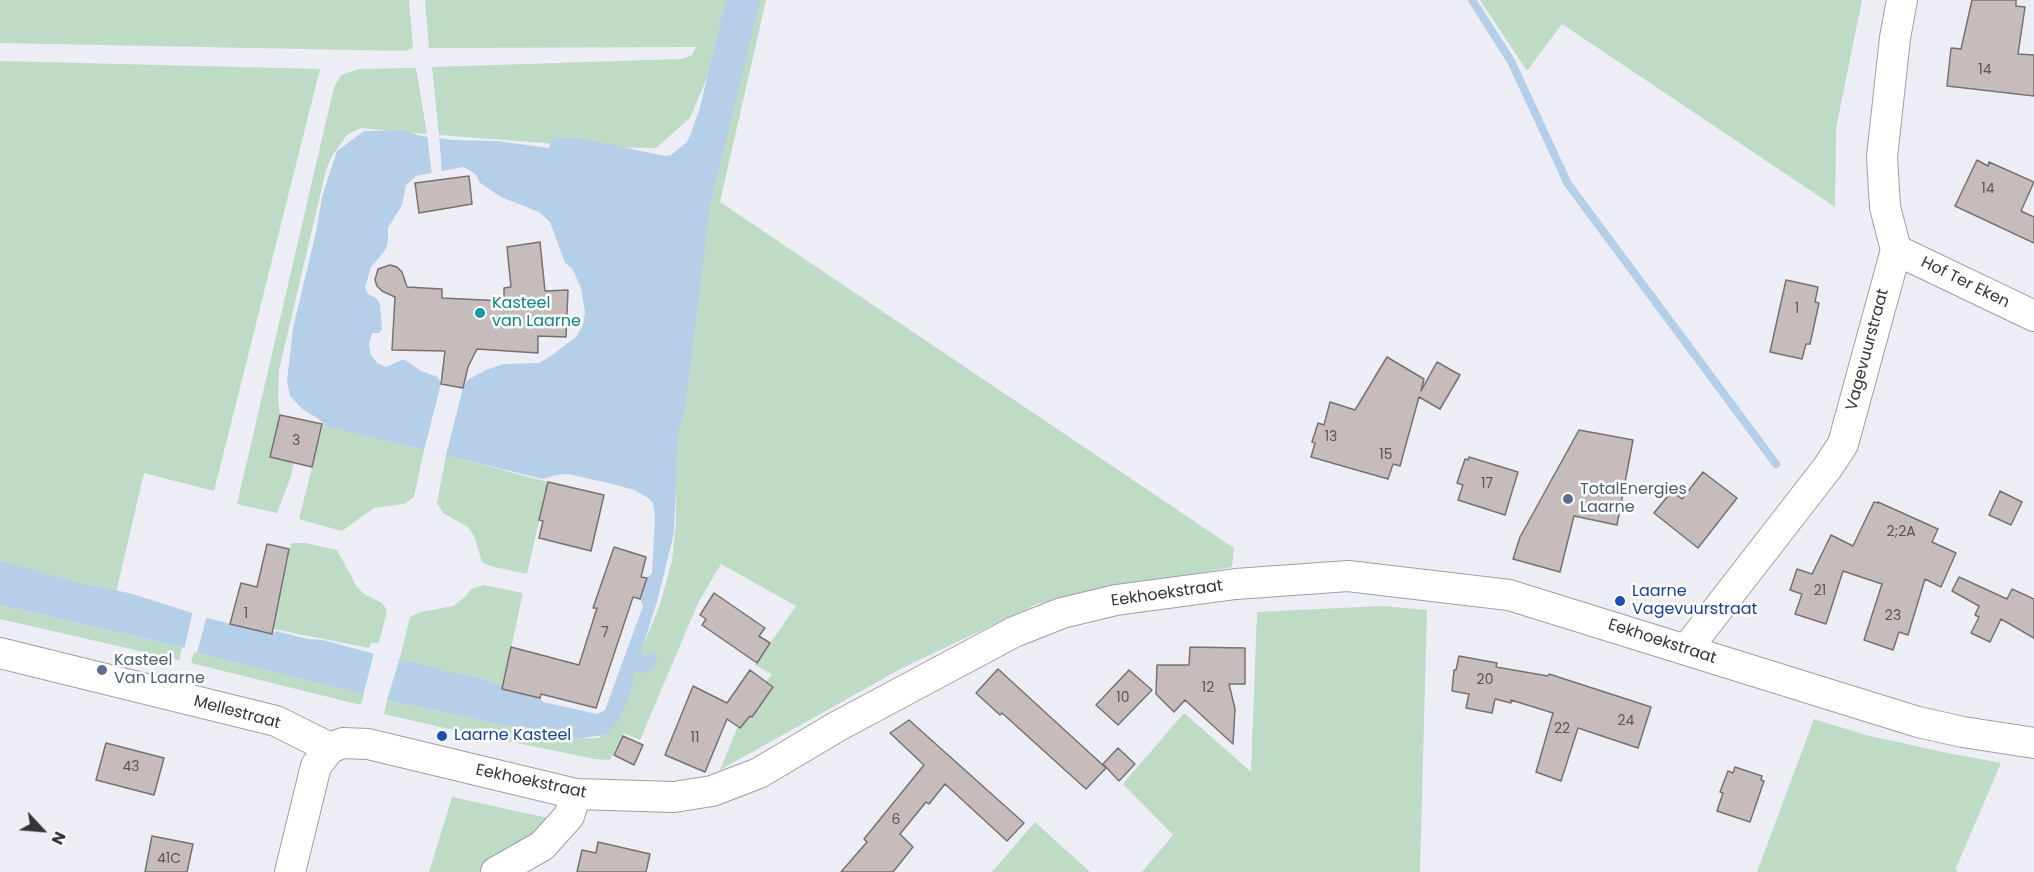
<!DOCTYPE html>
<style>
body{margin:0}
#map{position:relative;width:2034px;height:872px;overflow:hidden;background:#edeef5;font-family:Poppins,sans-serif}
canvas{display:block}
.north{position:absolute;left:12px;top:800px;width:60px;height:60px;-webkit-text-stroke:4px #fff;paint-order:stroke;rotate:116deg;font-size:16px;font-weight:700;line-height:24px;text-align:center;color:#353538}
.north::after{content:'';display:block;margin:auto;width:21px;height:27px;background:#353538;clip-path:polygon(50% 0,100% 100%,50% 72%,0 100%)}
</style>
<div id="map">
<canvas width="2034" height="872"></canvas>
<div class="north">N</div>
</div>
<script>
const ctx = document.querySelector('canvas').getContext('2d');
ctx.lineJoin = 'round';
function paint(path, color) { ctx.fillStyle = color; ctx.fill(path, 'evenodd'); }
const poly = rows => new Path2D(rows.map(r => 'M' + r).join(''));
function strokePath(path, color, width, dash) { ctx.strokeStyle = color; ctx.lineWidth = width; ctx.lineCap = dash ? 'butt' : 'round'; ctx.setLineDash(dash || []); ctx.stroke(path); }
function write(font, color, halo, rows, align = 'center') {
  ctx.font = font + ' Poppins,sans-serif'; ctx.lineWidth = 5; ctx.setLineDash([]); ctx.textBaseline = 'middle'; ctx.strokeStyle = halo; ctx.fillStyle = color; for (const [text, x, y, turn = 0] of rows) {
    ctx.save(); ctx.translate(x, y); ctx.rotate((+turn || 0) * Math.PI / 180); ctx.textAlign = isNaN(turn) ? turn : align; if (halo) ctx.strokeText(text, 0, 0); ctx.fillText(text, 0, 0); ctx.restore();
  }
}
paint(poly([
 [0,0,409,0,413,48,405,51,0,43],
 [425,0,729,0,715,59,690,118,656,148,595,147,439,135,432,67,682,59,692,55,696,47,429,48],
 [755,0,766,0,720,202,1234,548,1232,567,1037,604,904,667,720,770,745,709,772,674,755,665,796,606,721,564,699,601,640,740,624,733,610,760,595,759,453,730,384,714,387,700,569,739,599,738,612,724,660,604,672,561,676,523,675,375,718,151],
 [1480,0,1862,0,1836,128,1835,207,1562,24,1527,71],
 [0,61,320,69,214,491,144,473,115,597,0,569],
 [416,68,427,134,361,128,347,135,332,156,326,170,279,370,278,399,280,415,270,457,294,462,291,476,277,513,237,504,334,87,341,75,359,69],
 [323,424,424,450,414,497,404,504,374,508,342,531,299,519],
 [446,455,548,482,527,574,490,566,482,562,474,536,468,527,443,513,437,503],
 [291,543,305,543,337,550,357,587,364,594,382,603,387,610,381,636,378,643,371,643,369,648,273,629],
 [484,585,523,593,503,685,399,661,410,617,421,612,453,606,465,597,471,589],
 [0,605,182,647,179,660,0,619],
 [1382,606,1427,610,1420,872,1142,872,1173,835,1123,784,1184,713,1251,772,1257,612],
 [194,652,364,694,361,705,191,663],
 [1814,719,1866,735,1943,752,2001,763,1956,868,1957,872,1757,872],
 [452,797,557,820,486,872,429,872],
 [1035,822,1090,872,992,872]
]), '#bddbc5');
paint(poly([
 [726,0,760,0,710,206,685,409,678,431,674,533,658,598,641,653,642,656,654,652,657,655,656,661,654,667,648,672,641,673,635,670,631,691,620,718,609,732,604,735,576,739,498,724,387,700,197,653,182,647,0,605,0,561,83,584,129,593,215,620,272,634,276,631,308,639,323,640,401,661,421,664,444,671,465,675,503,685,502,689,540,698,543,702,597,714,605,710,643,606,640,599,647,578,652,573,655,517,653,503,647,497,634,490,613,484,568,474,556,475,543,479,326,426,316,417,303,410,290,396,287,381,293,328,316,232,322,197,333,163,337,151,364,131,403,130,421,136,454,140,497,141,549,148,553,137,578,138,665,156,671,155,687,142,691,133,700,107],
 [463,167,471,171,477,176,479,182,489,189,501,197,539,212,550,222,565,263,572,268,581,288,585,312,583,325,577,336,551,356,539,363,503,364,486,370,467,380,463,388,441,384,438,377,421,371,405,360,402,360,386,367,377,363,371,355,369,344,372,333,379,333,382,329,380,304,376,298,368,294,365,288,371,267,386,249,388,241,388,228,402,205,406,185,416,176]
]), '#b5cfe8');
paint(poly([
 [427,134,439,135,442,174,432,176],
 [441,384,463,388,446,455,424,450],
 [193,610,207,615,197,653,184,650],
 [374,653,399,661,386,703,363,696]
]), '#edeef5');
strokePath(poly([
 [1472,0,1511,61,1568,184,1776,464]
]), '#b5cfe8', 8);
const building = poly([
 [1972,0,2016,0,2016,6,2025,7,2018,54,2034,55,2034,96,1947,86,1951,48,1961,49,1972,0],
 [1977,160,1988,166,1989,162,2034,182,2021,211,2034,217,2034,243,1955,206,1977,160],
 [469,176,472,204,419,213,415,183,469,176],
 [540,242,545,291,568,290,566,337,538,336,538,353,477,349,468,367,463,388,441,384,445,351,392,350,395,297,382,291,377,286,375,280,378,269,390,265,397,267,402,272,407,287,442,289,442,298,504,301,504,288,511,287,507,247,540,242],
 [1786,280,1818,287,1815,302,1819,303,1810,344,1806,344,1802,359,1770,352,1786,280],
 [1387,357,1424,379,1421,391,1437,362,1460,375,1440,409,1419,397,1400,466,1393,464,1388,479,1311,457,1315,443,1312,442,1318,423,1324,425,1330,402,1355,410,1387,357],
 [280,415,322,424,312,467,270,457,280,415],
 [1579,430,1633,440,1617,525,1574,516,1560,572,1513,559,1520,537,1579,430],
 [1469,457,1518,472,1505,515,1458,500,1463,485,1457,483,1465,459,1468,460,1469,457],
 [1703,472,1737,498,1698,548,1654,513,1672,491,1682,499,1703,472],
 [548,482,604,495,591,551,539,538,543,521,539,520,548,482],
 [2000,491,2022,502,2011,525,1989,515,2000,491],
 [1874,502,1878,503,1878,502,1938,529,1932,542,1956,553,1941,587,1925,579,1908,635,1899,632,1893,650,1864,640,1882,584,1843,571,1826,624,1795,614,1802,594,1790,590,1797,569,1812,574,1831,535,1853,546,1874,502],
 [267,544,289,549,272,634,230,624,241,583,257,587,267,544],
 [614,547,646,557,641,577,647,578,640,599,633,597,596,708,541,694,540,698,502,689,511,647,579,665,597,608,593,608,614,547],
 [1959,577,2007,599,2012,589,2034,599,2034,638,2001,619,1990,642,1971,633,1979,617,1975,615,1979,606,1952,591,1959,577],
 [714,593,765,628,759,636,770,643,757,663,702,625,706,619,700,615,714,593],
 [1190,647,1245,648,1245,684,1229,684,1235,709,1233,744,1185,700,1174,712,1156,694,1157,665,1189,665,1190,647],
 [1459,656,1497,663,1496,667,1548,676,1549,674,1651,707,1638,748,1578,728,1561,781,1536,772,1553,713,1511,700,1511,703,1495,699,1492,713,1466,708,1469,694,1452,691,1454,670,1456,670,1459,656],
 [998,669,1106,768,1086,789,1002,713,1000,715,976,693,998,669],
 [750,670,773,687,752,717,750,716,740,728,727,719,705,772,665,755,693,686,727,703,750,670],
 [1129,670,1152,690,1118,725,1096,705,1129,670],
 [909,720,1024,823,1007,841,945,784,929,804,926,802,900,834,913,847,893,872,841,872,867,842,864,839,924,765,890,733,909,720],
 [623,736,643,745,634,765,614,755,623,736],
 [106,743,164,758,154,795,96,780,106,743],
 [1118,748,1135,764,1119,781,1103,764,1118,748],
 [1735,767,1762,776,1761,780,1764,781,1750,822,1717,811,1723,793,1720,792,1728,771,1733,773,1735,767],
 [152,836,193,844,187,872,145,872,152,836],
 [598,842,650,854,646,872,577,872,582,850,596,853,598,842]
]);
paint(building, '#c5bcbb');
strokePath(building, '#797171', 1.5);
const minor = poly([
 [1896,250,2034,316],
 [1686,650,1828,467,1843,444,1896,250,1885,207,1882,157,1895,38,1902,0],
 [0,653,276,721,330,748],
 [330,748,343,743,368,744,576,794,674,797,712,791,759,773,838,726,1014,632,1062,613,1116,600,1236,584,1348,576,1509,595,1918,722,1963,732,2034,743],
 [290,872,316,766,330,748],
 [496,872,542,846,569,816,576,794]
]);
strokePath(minor, '#9e9ea5', 32);
strokePath(minor, '#fff', 30);
for (const [x, y, r, color] of [
 [480,313,6,"#0f9aa8"],
 [1568,499,6,"#5c6f8a"],
 [1620,601,6,"#1a4fb4"],
 [102,670,6,"#5c6f8a"],
 [442,736,6,"#1a4fb4"]
]) { const dot = new Path2D(); dot.arc(x, y, r, 0, 2 * Math.PI); ctx.fillStyle = color; ctx.fill(dot); strokePath(dot, '#fff', 2); }
write('14px', '#595759', null, [
 ["14",1985,70],
 ["14",1988,189],
 ["1",1797,309],
 ["13",1331,437],
 ["3",296,441],
 ["15",1386,455],
 ["17",1487,484],
 ["2;2A",1901,532],
 ["21",1820,591],
 ["1",246,614],
 ["23",1893,616],
 ["7",605,633],
 ["20",1485,680],
 ["12",1208,688],
 ["10",1123,698],
 ["24",1626,721],
 ["22",1562,729],
 ["11",695,738],
 ["43",131,767],
 ["6",896,820],
 ["41C",169,859]
]);
write('16px', '#353538', '#fff', [
 ["Hof Ter Eken",1965,283,26],
 ["Vagevuurstraat",1868,350,-75],
 ["Eekhoekstraat",1167,594,-8],
 ["Eekhoekstraat",1662,642,18],
 ["Mellestraat",237,713,15],
 ["Eekhoekstraat",531,782,12]
]);
write('16px', '#0d838f', '#fff', [
 ["Kasteel",492,304],
 ["van Laarne",492,322]
], 'left');
write('16px', '#4e5e75', '#fff', [
 ["TotalEnergies",1580,490],
 ["Laarne",1580,508],
 ["Kasteel",114,661],
 ["Van Laarne",114,679]
], 'left');
write('16px', '#164399', '#fff', [
 ["Laarne",1632,592],
 ["Vagevuurstraat",1632,610],
 ["Laarne Kasteel",454,736]
], 'left');
</script>
